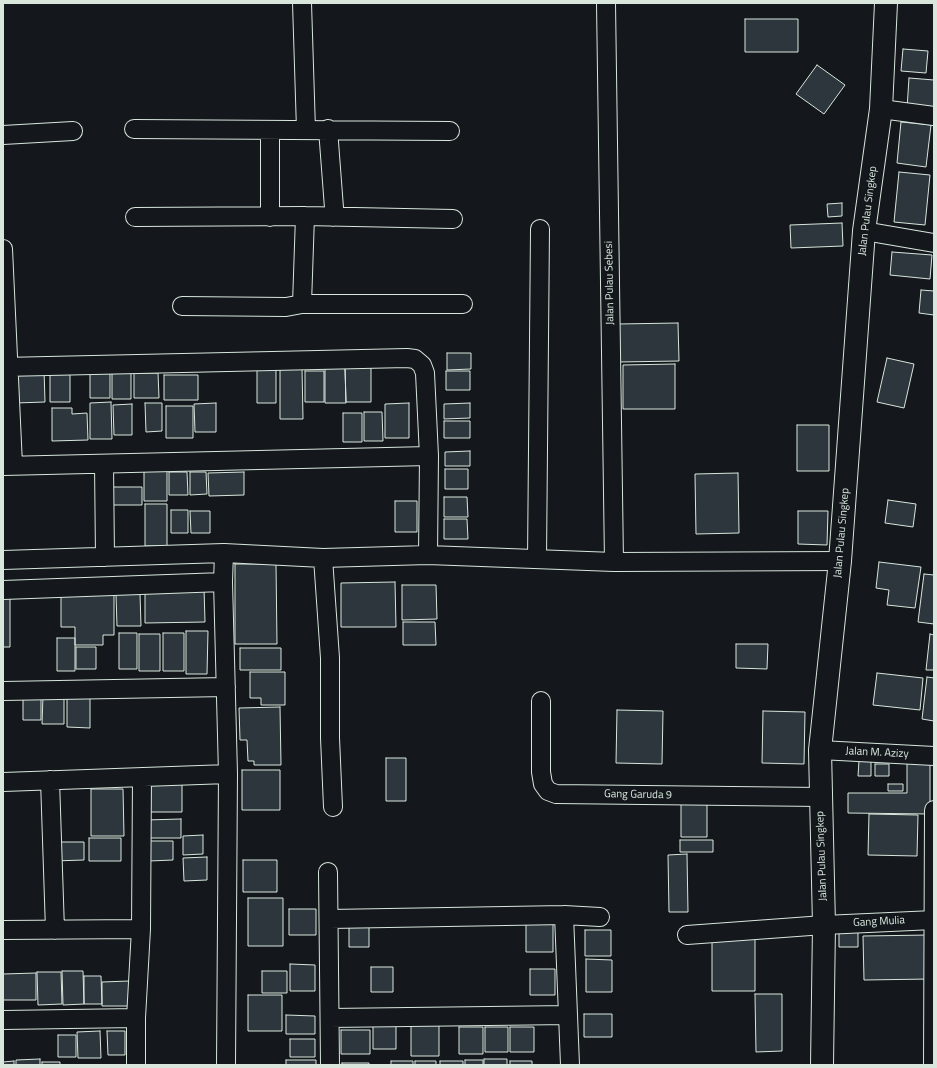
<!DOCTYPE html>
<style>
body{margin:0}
#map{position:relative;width:937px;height:1068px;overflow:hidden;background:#14181c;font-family:"Titillium Web",sans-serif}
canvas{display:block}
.frame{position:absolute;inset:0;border:4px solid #d8e6dc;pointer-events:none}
</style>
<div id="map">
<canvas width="937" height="1068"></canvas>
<div class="frame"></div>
</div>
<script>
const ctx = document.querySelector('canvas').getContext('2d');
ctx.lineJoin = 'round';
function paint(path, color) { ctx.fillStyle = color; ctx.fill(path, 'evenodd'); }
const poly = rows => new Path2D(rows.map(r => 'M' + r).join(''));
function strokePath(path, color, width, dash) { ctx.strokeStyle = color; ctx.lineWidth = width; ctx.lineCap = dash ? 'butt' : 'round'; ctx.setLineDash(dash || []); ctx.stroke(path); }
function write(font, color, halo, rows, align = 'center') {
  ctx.font = font + ' "Titillium Web",sans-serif'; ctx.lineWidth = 3; ctx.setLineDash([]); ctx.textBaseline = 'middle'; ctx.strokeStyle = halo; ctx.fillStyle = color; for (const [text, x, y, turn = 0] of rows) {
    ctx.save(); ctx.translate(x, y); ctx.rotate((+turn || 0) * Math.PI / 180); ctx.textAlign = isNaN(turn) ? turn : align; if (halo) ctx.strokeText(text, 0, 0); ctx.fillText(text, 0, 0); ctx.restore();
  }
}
const building = poly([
 [745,19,798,19,798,52,745,52,745,19],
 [903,49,928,51,926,73,901,71,903,49],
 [817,65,845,85,824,114,796,94,817,65],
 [909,78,934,80,934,111,907,109,909,78],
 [901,122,931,125,926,167,897,163,901,122],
 [899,172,930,175,925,225,894,222,899,172],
 [842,203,842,216,828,217,827,204,842,203],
 [842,223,843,246,791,248,790,225,842,223],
 [892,252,932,255,930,279,890,275,892,252],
 [921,290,934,291,934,315,919,313,921,290],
 [678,323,679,361,618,362,618,324,678,323],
 [447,353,471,353,471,369,447,370,447,353],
 [887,358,914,364,904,408,877,402,887,358],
 [675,364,675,409,623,409,623,365,675,364],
 [371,367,371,402,346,402,345,368,371,367],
 [257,368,276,368,276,403,257,403,257,368],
 [280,368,302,368,303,419,280,419,280,368],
 [325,368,345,368,346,403,325,403,325,368],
 [16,369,44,369,45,402,16,403,16,369],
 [50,370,70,370,70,402,50,402,50,370],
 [90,370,110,370,110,398,90,398,90,370],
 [305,371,324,371,324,402,305,402,305,371],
 [446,371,470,371,470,390,446,390,446,371],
 [131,372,131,399,112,399,112,373,131,372],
 [134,373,158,373,159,398,134,398,134,373],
 [164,375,198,375,198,400,164,400,164,375],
 [111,402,112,439,90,439,90,403,111,402],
 [145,403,162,403,162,431,146,432,145,403],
 [216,403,216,432,195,432,194,404,216,403],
 [409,403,409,438,385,438,385,404,409,403],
 [470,403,470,418,444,419,444,404,470,403],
 [132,404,132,435,114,435,113,405,132,404],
 [166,406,193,406,193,438,166,438,166,406],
 [52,408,72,408,72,414,87,413,88,440,52,441,52,408],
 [364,412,382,412,383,441,364,441,364,412],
 [343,413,362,413,362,442,343,442,343,413],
 [444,421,470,421,470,438,444,438,444,421],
 [797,425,829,425,829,471,797,471,797,425],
 [470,451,470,466,445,466,445,452,470,451],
 [445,469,468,469,468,489,445,489,445,469],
 [144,470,167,470,167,501,144,501,144,470],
 [169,472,187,472,188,495,169,495,169,472],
 [190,472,206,472,207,494,190,495,190,472],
 [244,472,244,495,209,496,208,473,244,472],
 [738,473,739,533,696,534,695,474,738,473],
 [108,487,142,487,142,505,108,505,108,487],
 [444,497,467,497,468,517,444,517,444,497],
 [888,500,916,504,913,527,885,523,888,500],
 [395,501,417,501,417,532,395,532,395,501],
 [145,504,167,504,167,546,145,546,145,504],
 [171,510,188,510,188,533,171,533,171,510],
 [190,511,210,511,210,533,191,533,190,511],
 [798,511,828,511,827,545,798,544,798,511],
 [444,519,467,519,468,539,444,539,444,519],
 [879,562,921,567,915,608,887,605,889,590,876,588,879,562],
 [235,564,276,564,277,644,235,644,235,564],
 [924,574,934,575,934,624,918,622,924,574],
 [395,582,396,627,341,627,341,583,395,582],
 [402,585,436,585,437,619,402,620,402,585],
 [204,588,205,622,145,623,145,589,204,588],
 [61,592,114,592,114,635,103,635,103,645,75,645,75,627,61,627,61,592],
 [116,594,140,594,141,626,117,626,116,594],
 [3,598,10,598,10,647,3,647,3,598],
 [403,622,435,622,436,645,403,645,403,622],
 [186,631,208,631,207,674,186,674,186,631],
 [119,633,137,633,137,669,119,669,119,633],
 [163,633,184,633,184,671,163,671,163,633],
 [139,634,160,634,160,671,139,671,139,634],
 [930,634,934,635,934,670,926,670,930,634],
 [57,638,75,638,75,671,57,671,57,638],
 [736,644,768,644,767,669,736,668,736,644],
 [76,647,96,647,96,669,76,669,76,647],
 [240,648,281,648,281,670,240,670,240,648],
 [250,672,285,672,285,705,261,705,261,698,250,698,250,672],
 [877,673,923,678,920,710,873,705,877,673],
 [927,677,934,678,934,721,922,719,927,677],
 [67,694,90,694,90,728,67,727,67,694],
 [43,696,64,696,64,724,42,724,43,696],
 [23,699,41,699,41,720,23,720,23,699],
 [280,707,281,765,254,765,254,761,248,761,247,740,240,740,239,708,280,707],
 [617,710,663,711,662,764,616,763,617,710],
 [763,711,805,712,804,764,762,763,763,711],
 [386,758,406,758,406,801,386,801,386,758],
 [907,760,930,761,930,814,848,813,848,793,907,793,907,760],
 [859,761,871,761,871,776,858,776,859,761],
 [875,764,889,764,889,776,875,776,875,764],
 [242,770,280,770,280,810,242,810,242,770],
 [146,781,182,781,182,812,146,812,146,781],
 [888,784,903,784,903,791,888,791,888,784],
 [91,789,123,789,124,836,91,836,91,789],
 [681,804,707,804,707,837,681,837,681,804],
 [869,814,918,815,917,856,868,855,869,814],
 [181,819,181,838,146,838,145,820,181,819],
 [203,835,203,854,183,855,183,836,203,835],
 [89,838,121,838,121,861,89,861,89,838],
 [680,840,713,840,713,852,680,852,680,840],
 [149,841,173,841,173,860,149,861,149,841],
 [53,842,84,842,84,860,53,861,53,842],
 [687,854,688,912,669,912,668,855,687,854],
 [207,857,207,880,184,881,183,858,207,857],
 [243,860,277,860,277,892,243,892,243,860],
 [248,898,283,898,283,946,248,946,248,898],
 [289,909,316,909,316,935,289,935,289,909],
 [526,922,553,922,553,952,526,952,526,922],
 [349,924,369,925,369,947,349,947,349,924],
 [585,930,611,930,611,956,585,956,585,930],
 [858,931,858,947,839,947,839,932,858,931],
 [755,934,755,991,712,991,712,935,755,934],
 [930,935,930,979,864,980,863,936,930,935],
 [586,959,612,960,612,992,586,992,586,959],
 [290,964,315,965,315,991,290,991,290,964],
 [371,967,393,967,393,992,371,992,371,967],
 [530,969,555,969,555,995,530,995,530,969],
 [62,971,83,971,84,1004,63,1005,62,971],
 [262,971,287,971,287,993,262,993,262,971],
 [37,972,61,972,62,1004,38,1005,37,972],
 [36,973,36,1000,3,1000,3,974,36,973],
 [84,976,101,976,102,1004,84,1004,84,976],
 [129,981,129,1006,102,1006,102,982,129,981],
 [755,994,782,994,782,1051,756,1052,755,994],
 [248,995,282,995,282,1031,248,1031,248,995],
 [584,1014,612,1014,612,1037,584,1037,584,1014],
 [286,1015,315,1016,315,1034,286,1034,286,1015],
 [411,1023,439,1023,439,1056,411,1056,411,1023],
 [373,1025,396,1025,396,1049,373,1049,373,1025],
 [459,1027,483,1027,483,1054,459,1054,459,1027],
 [485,1027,508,1027,508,1052,485,1052,485,1027],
 [510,1027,534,1027,534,1052,510,1052,510,1027],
 [341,1030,370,1030,370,1054,341,1054,341,1030],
 [100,1031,101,1058,78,1058,77,1032,100,1031],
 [107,1031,125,1031,125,1055,108,1055,107,1031],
 [58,1035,76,1035,76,1057,58,1057,58,1035],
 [290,1039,315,1039,315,1057,290,1057,290,1039],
 [40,1059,40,1065,16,1065,16,1060,40,1059],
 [484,1059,507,1059,507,1065,484,1065,484,1059],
 [286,1060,316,1060,316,1065,286,1065,286,1060],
 [465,1060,483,1060,483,1065,465,1065,465,1060],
 [14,1061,14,1065,3,1065,3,1062,14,1061],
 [391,1061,413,1061,413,1065,391,1065,391,1061],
 [415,1061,436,1061,436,1065,415,1065,415,1061],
 [440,1061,463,1061,463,1065,440,1065,440,1061],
 [510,1061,532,1061,532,1065,510,1065,510,1061],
 [42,1062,60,1062,60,1065,42,1065,42,1062],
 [342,1063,369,1063,369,1065,342,1065,342,1063]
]);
paint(building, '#2c363c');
strokePath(building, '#d8e6dc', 1);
const street = poly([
 [302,3,306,130],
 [606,3,614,562],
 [881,109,934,116],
 [134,129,450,131],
 [328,129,334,208,333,217],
 [270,131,270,217],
 [3,135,73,131],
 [135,217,305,216,453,219],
 [864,231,934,243],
 [3,249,13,465],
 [302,304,305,216],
 [182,306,286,307,302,304,463,304],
 [3,367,407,358,415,359,422,365,425,373,429,456,428,555],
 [104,464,105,557],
 [3,466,429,456],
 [323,558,330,658,330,738,333,807],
 [537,559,540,229],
 [3,560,224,553],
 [3,590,223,582],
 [3,691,226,687],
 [541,701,541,772,543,784,548,791,556,794,820,797],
 [820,750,934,756],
 [50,780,55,930],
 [3,782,228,774],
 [328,872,330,1065],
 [564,915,570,1065],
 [330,919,564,915,600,917],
 [3,930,141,929],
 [687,935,824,925,934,920],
 [330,1018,568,1015],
 [3,1020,136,1018],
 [136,1065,136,1018,141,929,142,777],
 [226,1065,228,774,223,582,224,553,323,558,428,555,614,562,840,561],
 [933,1065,934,810]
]);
const secondary = poly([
 [822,1065,824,925,820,750,840,561,864,231,881,109,886,3]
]);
strokePath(street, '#d8e6dc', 20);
strokePath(secondary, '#d8e6dc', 24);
strokePath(street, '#14181c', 18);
strokePath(secondary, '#14181c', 22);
write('11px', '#d8e6dc', '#14181c', [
 ["Jalan Pulau Singkep",868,211,-83],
 ["Jalan Pulau Sebesi",610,283,-91],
 ["Jalan Pulau Singkep",842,533,-85],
 ["Jalan M. Azizy",877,753,3],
 ["Gang Garuda 9",638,795,1],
 ["Jalan Pulau Singkep",822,856,-92],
 ["Gang Mulia",879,922,-3]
]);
</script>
